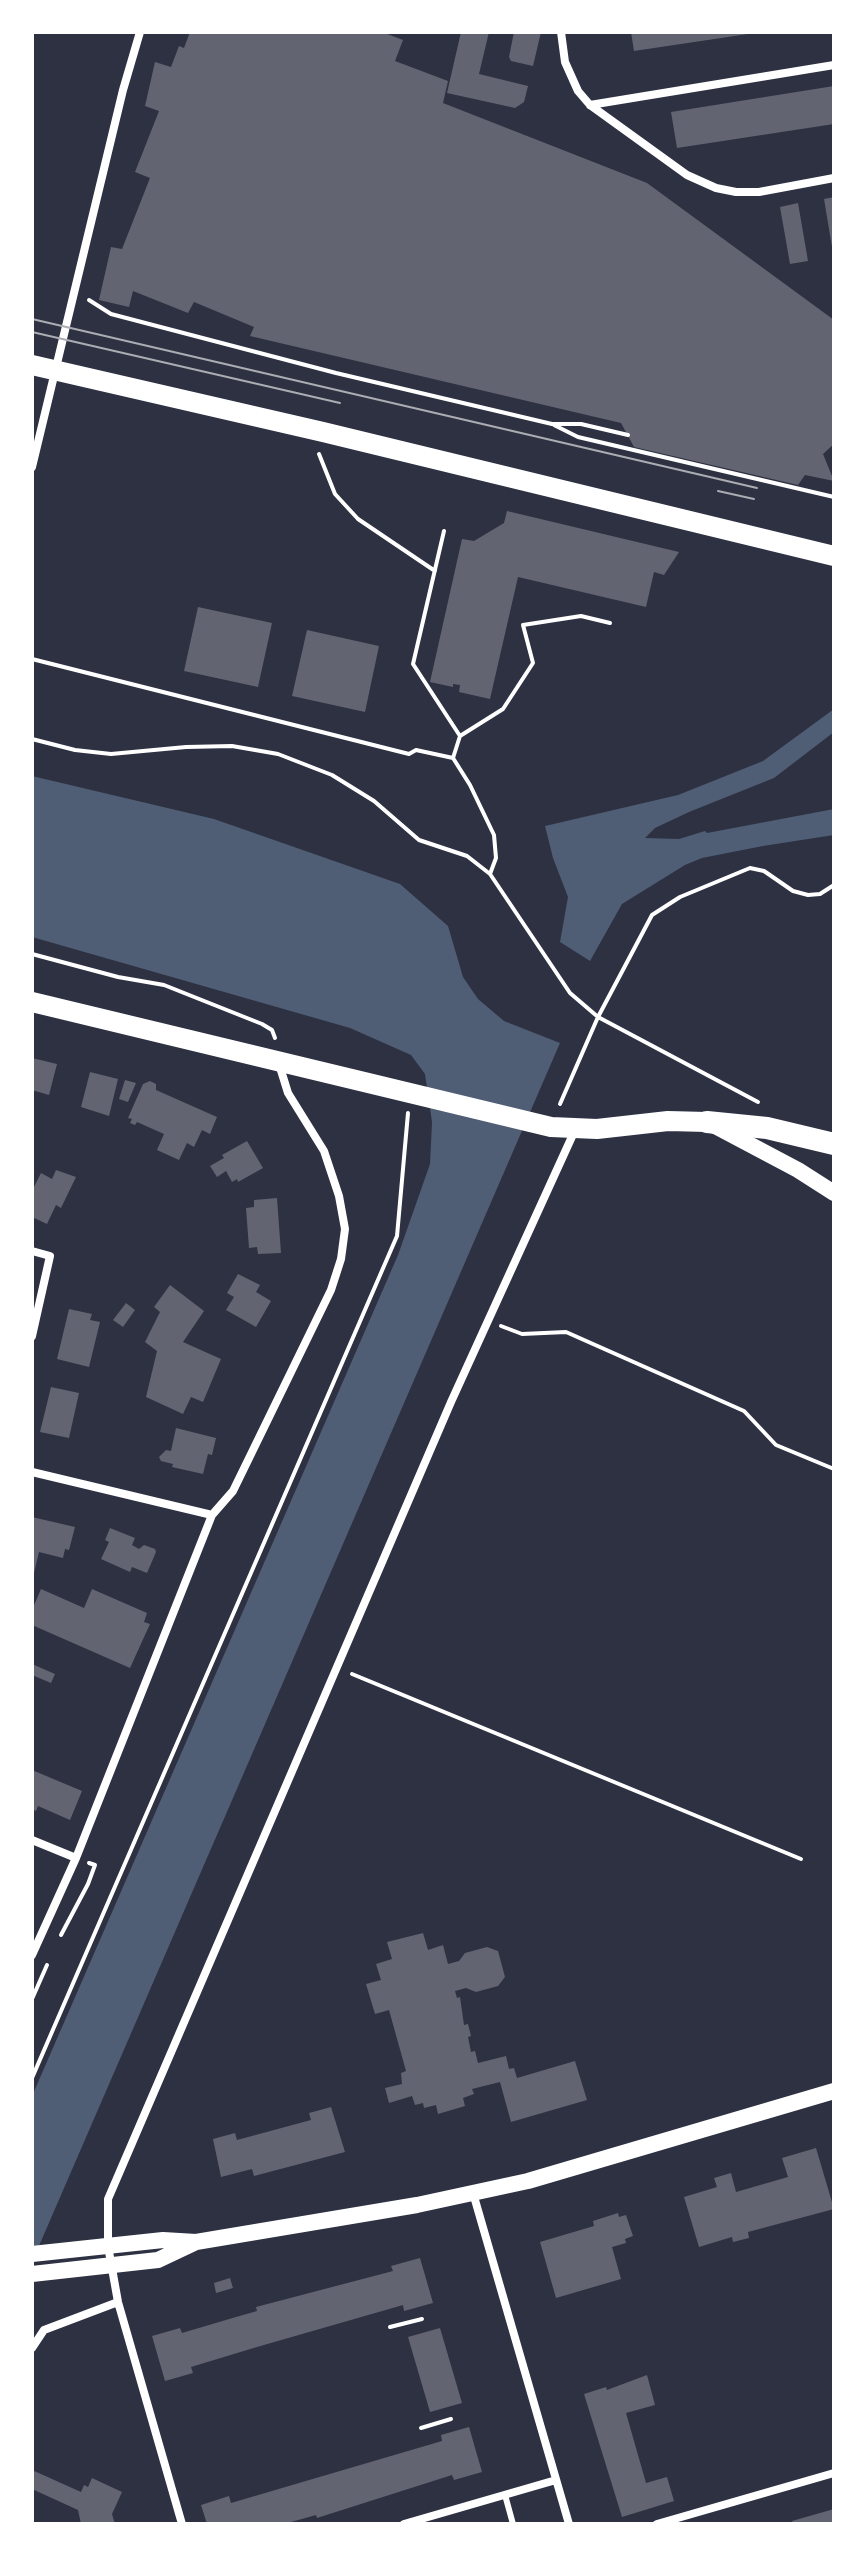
<!DOCTYPE html>
<style>
body{margin:0}
#map{position:relative;width:866px;height:2556px;overflow:hidden;background:#2d3142;font-family:Overpass,sans-serif}
canvas{display:block}
.frame{position:absolute;inset:0;border:34px solid #fff;pointer-events:none}
</style>
<div id="map">
<canvas width="866" height="2556"></canvas>
<div class="frame"></div>
</div>
<script>
const ctx = document.querySelector('canvas').getContext('2d');
ctx.lineJoin = 'round';
function paint(path, color) { ctx.fillStyle = color; ctx.fill(path, 'evenodd'); }
const poly = rows => new Path2D(rows.map(r => 'M' + r).join(''));
function strokePath(path, color, width, dash) { ctx.strokeStyle = color; ctx.lineWidth = width; ctx.lineCap = dash ? 'butt' : 'round'; ctx.setLineDash(dash || []); ctx.stroke(path); }
paint(poly([
 [834,709,834,732,774,778,689,812,655,828,645,838,679,839,705,831,707,833,834,809,834,835,763,846,702,858,685,865,622,904,590,961,560,942,568,897,553,858,545,826,678,795,763,761],
 [32,776,214,819,400,884,448,926,463,977,478,999,504,1021,560,1043,32,2262,32,2096,398,1255,430,1164,432,1122,425,1074,411,1055,350,1028,32,937]
]), '#4f5d75');
paint(poly([
 [190,32,382,32,403,40,395,61,448,81,443,103,647,183,834,320,834,444,823,454,834,481,805,475,798,485,634,447,621,423,250,336,254,327,194,302,188,313,133,291,129,307,99,300,111,247,122,249,150,178,135,172,159,111,145,106,155,62,171,67,179,46,184,48],
 [461,32,489,32,479,74,528,86,524,102,515,108,447,93],
 [514,32,541,32,533,66,511,61,509,57],
 [631,32,748,32,748,34,634,51],
 [834,86,834,124,677,148,671,112],
 [834,197,834,247,832,247,824,199],
 [798,203,808,261,790,264,780,207],
 [507,511,679,552,664,575,654,572,646,607,518,577,490,699,459,692,460,685,453,684,453,687,430,682,462,539,474,541,504,523],
 [198,607,272,623,258,687,184,671],
 [307,630,379,646,365,712,292,696],
 [32,1058,57,1064,49,1095,32,1090],
 [90,1072,118,1079,109,1116,81,1107],
 [125,1080,136,1083,128,1102,119,1099],
 [150,1081,156,1084,156,1090,217,1117,210,1134,202,1130,194,1147,187,1143,179,1160,157,1150,164,1134,137,1122,135,1125,130,1123,132,1119,128,1118,143,1084],
 [247,1141,263,1168,238,1182,237,1179,232,1182,226,1171,217,1177,210,1166,224,1158,222,1155],
 [56,1170,76,1177,61,1208,56,1205,47,1224,32,1217,32,1191,41,1173,52,1179],
 [277,1198,281,1253,258,1254,257,1247,249,1248,246,1208,254,1207,254,1200],
 [238,1274,260,1285,256,1292,271,1301,256,1327,226,1310,234,1297,227,1293],
 [170,1285,204,1311,183,1342,221,1359,203,1402,191,1397,183,1414,146,1397,157,1351,145,1342,160,1312,154,1307],
 [126,1303,135,1310,123,1327,113,1320],
 [69,1309,92,1314,90,1320,100,1322,89,1367,57,1359],
 [51,1387,79,1393,69,1438,40,1432],
 [176,1428,216,1438,212,1455,208,1454,203,1474,172,1467,173,1464,161,1461,159,1457,166,1450,171,1451],
 [32,1517,75,1527,69,1550,65,1549,63,1558,39,1552,33,1577],
 [110,1528,135,1538,132,1545,139,1549,144,1545,155,1549,156,1552,147,1573,132,1567,130,1572,101,1559,109,1542,105,1540],
 [41,1589,84,1608,92,1589,147,1613,144,1622,150,1624,130,1668,32,1625,32,1610],
 [32,1664,55,1674,51,1683,32,1675],
 [32,1770,82,1791,70,1820,38,1806,36,1811,32,1809],
 [423,1933,428,1950,443,1945,448,1964,459,1961,465,1953,487,1947,498,1951,505,1977,498,1986,476,1992,466,1988,455,1991,457,1998,460,1997,464,2025,468,2024,471,2036,468,2037,471,2052,475,2051,478,2063,506,2056,509,2069,514,2068,517,2078,575,2061,587,2100,511,2122,500,2082,472,2089,474,2094,463,2098,465,2106,438,2114,436,2105,424,2108,423,2103,415,2105,412,2096,389,2103,385,2088,402,2084,401,2073,406,2071,389,2010,375,2014,366,1984,381,1980,376,1964,392,1959,387,1942],
 [331,2107,345,2152,254,2176,252,2169,221,2177,213,2139,235,2133,237,2140,311,2120,309,2113],
 [816,2148,834,2209,748,2232,749,2238,733,2242,732,2237,699,2247,684,2197,717,2187,714,2178,731,2173,736,2192,788,2177,782,2158],
 [618,2213,619,2217,626,2215,633,2236,625,2239,626,2243,612,2247,621,2279,556,2298,540,2242,594,2226,593,2221],
 [420,2258,433,2303,404,2311,403,2305,257,2347,191,2367,193,2373,165,2381,152,2336,180,2328,182,2333,236,2317,257,2311,256,2307,393,2271,391,2266],
 [230,2278,233,2288,216,2293,214,2283],
 [440,2328,462,2403,430,2412,408,2337],
 [647,2375,655,2405,626,2413,646,2483,667,2477,674,2501,622,2517,584,2394,606,2387,607,2390],
 [469,2427,482,2472,454,2480,452,2475,317,2518,316,2515,284,2524,207,2524,201,2505,229,2496,231,2503,442,2441,441,2435],
 [32,2470,81,2492,84,2485,88,2487,92,2478,122,2492,112,2514,115,2524,81,2524,78,2510,32,2489],
 [834,2509,834,2524,793,2524,792,2521]
]), '#626471');
strokePath(poly([
 [89,300,111,314,336,373,552,424,581,424,628,435],
 [554,425,578,437,834,497],
 [319,454,335,494,358,519,435,571],
 [444,531,413,664,460,736,453,758],
 [32,659,409,754,416,750,453,758,470,785,494,835,496,858,490,874],
 [460,736,503,709,533,663,523,625,581,616,610,623],
 [32,739,75,750,111,754,186,747,232,746,278,754,332,775,374,801,419,840,467,856,490,874,570,993,598,1017,758,1102],
 [32,954,118,977,164,985,262,1024,272,1030,275,1038],
 [560,1104,598,1017,652,915,680,897,750,868,764,871,793,891,808,895,820,894,834,885],
 [501,1326,522,1334,566,1332,744,1411,776,1445,834,1469],
 [352,1674,801,1859],
 [61,1935,88,1884,95,1865,89,1863],
 [32,1999,47,1965],
 [32,2078,397,1236,408,1113],
 [390,2327,422,2319],
 [421,2428,451,2419]
]), '#fff', 4);
strokePath(poly([
 [505,2495,513,2524]
]), '#fff', 6);
strokePath(poly([
 [561,32,565,62,578,91,590,105,687,175,716,188,736,192,759,192,834,178],
 [590,105,834,65],
 [32,467,123,90,140,32],
 [32,1251,50,1256,32,1336],
 [32,1472,212,1515],
 [32,1840,76,1858],
 [32,1955,76,1858,212,1515,233,1491,331,1290,341,1259,345,1229,339,1196,324,1151,288,1093,279,1064],
 [473,2193,569,2524],
 [32,2348,44,2330,118,2302],
 [182,2524,118,2302,108,2246,108,2199,451,1402,575,1130],
 [404,2524,556,2480],
 [657,2524,834,2473]
]), '#fff', 8);
strokePath(poly([
 [715,1126,798,1170,834,1193],
 [32,2254,163,2240,196,2242,417,2205,528,2181,834,2091],
 [32,2274,158,2260,194,2243]
]), '#fff', 16);
strokePath(poly([
 [32,365,323,432,834,556],
 [32,1002,551,1127,597,1129,668,1121,707,1122]
]), '#fff', 20);
strokePath(poly([
 [707,1122,767,1128,834,1144]
]), '#fff', 22);
strokePath(poly([
 [32,319,757,488],
 [32,332,340,403],
 [718,491,754,499]
]), '#abadb3', 2);
</script>
